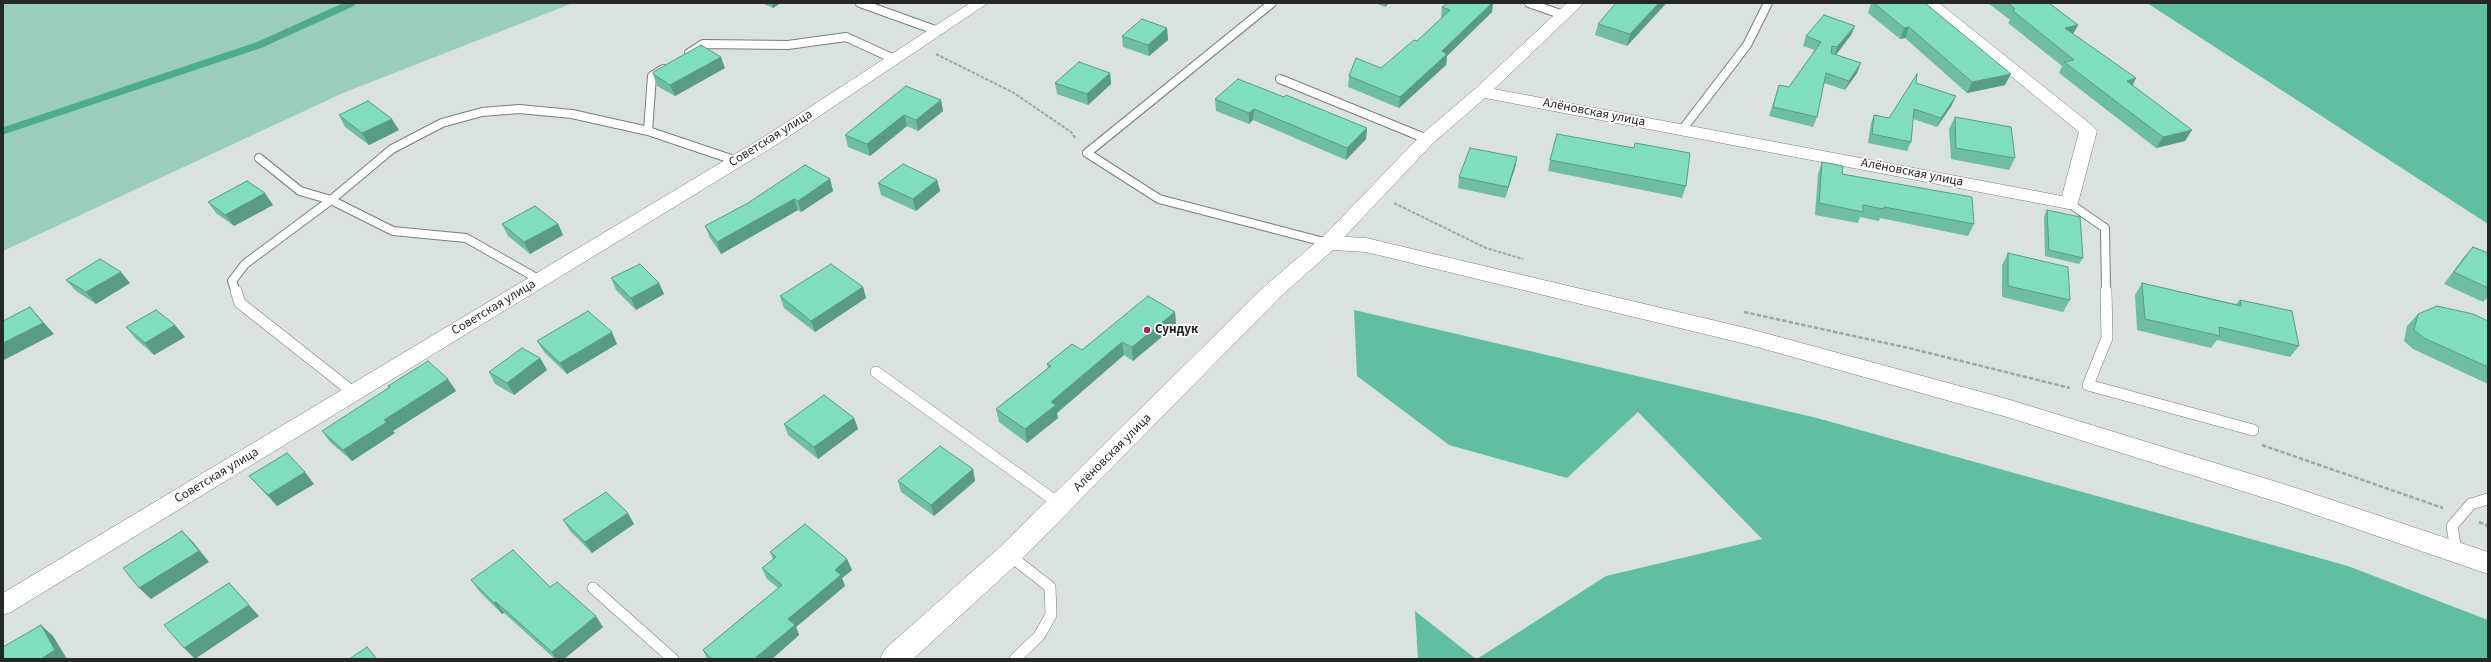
<!DOCTYPE html>
<meta charset="utf-8">
<style>
body{margin:0}
#map{position:relative;width:2491px;height:662px;overflow:hidden;background:#dae2df;font-family:"Source Sans 3",sans-serif}
canvas{display:block}
.frame{position:absolute;inset:0;border:4px solid #252827;pointer-events:none}
</style>
<div id="map">
<canvas width="2491" height="662"></canvas>
<div class="frame"></div>
</div>
<script>
const ctx = document.querySelector('canvas').getContext('2d');
ctx.lineJoin = 'round';
function paint(path, color) { ctx.fillStyle = color; ctx.fill(path, 'evenodd'); }
const poly = rows => new Path2D(rows.map(r => 'M' + r).join(''));
function strokePath(path, color, width, dash) { ctx.strokeStyle = color; ctx.lineWidth = width; ctx.lineCap = dash ? 'butt' : 'round'; ctx.setLineDash(dash || []); ctx.stroke(path); }
function write(font, color, halo, rows, align = 'center') {
  ctx.font = font + ' "Source Sans 3",sans-serif'; ctx.lineWidth = 3.5; ctx.setLineDash([]); ctx.textBaseline = 'middle'; ctx.strokeStyle = halo; ctx.fillStyle = color; for (const [text, x, y, turn = 0] of rows) {
    ctx.save(); ctx.translate(x, y); ctx.rotate((+turn || 0) * Math.PI / 180); ctx.textAlign = isNaN(turn) ? turn : align; if (halo) ctx.strokeText(text, 0, 0); ctx.fillText(text, 0, 0); ctx.restore();
  }
}
paint(poly([
 [3,3,573,3,343,93,3,251]
]), '#9acdbb');
paint(poly([
 [2147,3,2488,3,2488,224],
 [1354,310,1817,418,2348,566,2488,620,2488,659,1477,659,1606,576,1762,539,1638,412,1567,478,1449,445,1357,376],
 [1415,611,1476,659,1418,659]
]), '#62bea2');
strokePath(poly([
 [3,131,259,45,352,3]
]), '#4eab8f', 7);
const laneFar1 = poly([
 [860,3,938,31],
 [1272,3,1087,153,1159,199,1328,243],
 [1529,3,1563,15],
 [689,53,703,44,788,45,846,37,894,59],
 [1280,79,1427,139],
 [1682,130,1747,45,1768,3],
 [648,131,652,76,663,69],
 [259,158,300,191,331,200],
 [2069,203,2105,228,2106,292],
 [540,280,466,238,393,231,331,200,392,149,442,123,482,112,519,109,572,114,648,131,737,161],
 [236,292,232,281,245,264,331,200]
]);
const lane = poly([
 [236,291,240,303,354,393],
 [2106,291,2107,338,2088,385,2253,430],
 [876,372,1061,505],
 [2456,551,2452,526,2471,504,2488,499],
 [1009,555,1050,587,1051,615,1039,636,1015,659],
 [593,588,673,659]
]);
const street = poly([
 [970,3,988,3,779,143,11,612,3,615,3,593,767,135,970,3],
 [1567,3,1584,3,1494,89,2062,196,2079,132,1922,3,1939,3,2094,127,2097,131,2078,203,2075,207,2069,209,1485,98,1433,143,1335,247,1328,249,1321,247,1319,243,1321,239,1421,135,1476,88,1567,3]
]);
const secondary = poly([
 [1328,236,1366,238,1750,329,2007,399,2290,486,2488,552,2488,574,2287,505,2007,417,1750,345,1366,252,1333,250,1282,295,1018,563,913,659,880,659,884,650,1000,547,1266,285,1321,238,1328,236]
]);
strokePath(laneFar1, '#777f7c', 10);
strokePath(lane, '#777f7c', 12);
strokePath(street, '#777f7c', 1);
strokePath(secondary, '#777f7c', 1);
strokePath(poly([
 [936,54,1014,93,1071,132,1076,139],
 [1394,203,1486,248,1523,259]
]), '#a1a7a5', 2, [3.5, 1.5]);
strokePath(poly([
 [1744,312,1913,349,2070,388],
 [2262,445,2443,508],
 [2479,522,2488,526]
]), '#a1a7a5', 2.5, [4.5, 2]);
strokePath(laneFar1, '#fff', 8);
strokePath(lane, '#fff', 11);
paint(street, '#fff');
paint(secondary, '#fff');
paint(poly([
 [762,3,781,3,773,8],
 [1375,3,1389,3,1385,7],
 [1447,3,1493,3,1492,12,1447,56,1446,65,1399,108,1348,87,1349,76,1381,68,1417,41,1441,19,1441,18,1442,7],
 [1871,3,1925,3,2005,85,1967,93,1905,38,1900,39,1868,13],
 [1988,3,2049,3,2078,25,2073,34,2136,78,2133,85,2185,141,2156,148,2059,73,2062,66,2008,23,2010,20],
 [1666,4,1627,46,1595,35,1598,24],
 [1855,26,1851,35,1836,55,1857,73,1845,90,1824,83,1817,117,1813,127,1769,116,1779,85,1789,87,1815,50,1803,46,1806,36],
 [1167,28,1168,40,1149,56,1123,47,1122,36],
 [725,68,675,96,657,86,653,74],
 [1110,73,1111,84,1088,105,1057,94,1055,83],
 [1916,83,1952,105,1937,127,1913,119,1911,142,1907,151,1868,143,1871,123,1874,115,1889,118],
 [1215,99,1367,128,1366,139,1346,160,1253,120,1249,124,1216,111],
 [941,100,943,111,918,131,907,126,870,156,848,147,845,135],
 [339,115,399,130,369,145,345,127],
 [1955,117,2015,158,2009,170,1951,159,1949,129],
 [1633,148,1686,186,1682,198,1548,171,1550,160],
 [1517,157,1515,168,1505,198,1458,188,1459,177],
 [1822,162,1842,174,1974,224,1968,236,1880,218,1879,221,1860,217,1858,223,1815,215,1818,174],
 [830,179,833,191,801,212,798,210,721,254,710,238,705,226],
 [937,180,940,191,916,211,881,195,878,183],
 [208,202,273,205,234,226,216,213],
 [2047,210,2083,258,2079,264,2045,256,2044,216],
 [502,224,558,224,563,235,530,254,508,236],
 [2473,247,2488,253,2488,297,2483,302,2444,284,2463,258],
 [2008,253,2070,300,2063,312,2002,297,2002,265],
 [611,278,659,283,664,294,636,310,616,290],
 [66,280,130,283,96,304,76,291],
 [2142,283,2236,304,2240,300,2299,346,2290,357,2217,340,2211,348,2137,330,2135,295],
 [863,287,866,298,815,332,784,308,780,296],
 [1175,312,1176,325,1133,361,1124,355,1057,413,1058,418,1027,443,999,422,996,409,1048,368,1047,364],
 [2418,314,2488,321,2488,384,2413,349,2404,341,2407,326],
 [126,327,185,337,154,355,136,339],
 [537,341,617,344,567,374,544,352],
 [540,358,547,370,514,395,495,384,489,372],
 [388,386,456,391,393,431,395,433,352,461,330,442,322,431,389,388],
 [854,418,858,429,818,459,788,435,784,424],
 [973,469,975,481,934,516,901,492,898,481],
 [249,476,314,484,277,506,259,487],
 [563,520,634,524,592,553,570,531],
 [770,552,847,559,852,570,842,578,845,586,796,627,799,635,772,659,707,659,703,650,778,588,767,579,762,568,773,559],
 [471,580,550,587,603,627,564,659,555,659,504,613,502,614,479,591]
]), '#6fbea4');
paint(poly([
 [772,3,781,3,773,8],
 [1385,3,1389,3,1385,7],
 [1492,3,1493,3,1492,12,1447,56,1446,65,1399,108,1400,97,1442,51],
 [1659,3,1666,3,1627,46,1630,34],
 [2078,25,2072,36,2065,28],
 [1855,26,1851,35,1834,57,1837,47],
 [1909,27,1905,38,1900,39,1904,28],
 [1167,28,1168,40,1149,56,1148,45],
 [721,57,725,68,675,96,670,85],
 [1861,63,1857,73,1845,90,1849,81],
 [1110,73,1111,84,1088,105,1087,94],
 [2011,74,2005,85,1967,93,1972,82],
 [2136,78,2130,89,2127,81],
 [1956,96,1952,105,1937,127,1941,118],
 [941,100,943,111,918,131,916,120],
 [1254,109,1253,120,1249,124,1249,113],
 [904,115,907,126,870,156,867,144],
 [392,119,399,130,369,145,362,133],
 [1367,128,1366,139,1346,160,1347,148],
 [2192,130,2185,141,2156,148,2163,137],
 [1517,157,1515,168,1505,198,1508,187],
 [830,179,833,191,801,212,798,201],
 [937,180,940,191,916,211,913,199],
 [265,193,273,205,234,226,225,215],
 [794,199,798,210,721,254,717,242],
 [558,224,563,235,530,254,524,242],
 [121,272,130,283,96,304,86,292],
 [659,283,664,294,636,310,631,298],
 [863,287,866,298,815,332,811,321],
 [30,307,54,334,4,360,3,360,3,343],
 [1175,312,1176,325,1133,361,1132,347],
 [175,325,185,337,154,355,145,343],
 [612,332,617,344,567,374,560,363],
 [1122,342,1124,355,1057,413,1058,418,1027,443,1025,429,1051,402],
 [540,358,547,370,514,395,507,383],
 [448,379,456,391,393,431,395,433,352,461,343,450,384,420],
 [854,418,858,429,818,459,814,447],
 [973,469,975,481,934,516,931,505],
 [305,472,314,484,277,506,268,495],
 [628,513,634,524,592,553,585,542],
 [182,531,193,542,209,562,151,599,139,588],
 [847,559,852,570,842,578,845,586,796,627,799,635,772,659,754,659,788,619,835,570],
 [229,583,259,616,195,659,184,648],
 [496,602,504,613,502,614,494,603],
 [596,616,603,627,564,659,556,659,552,652],
 [41,625,53,636,67,659,41,659]
]), '#5a9b86');
const building = poly([
 [1447,3,1492,3,1442,51,1447,54,1400,97,1349,76,1356,58,1381,68,1414,40,1417,41,1450,10,1442,7,1447,3],
 [1616,3,1659,3,1630,34,1598,24,1616,3],
 [1874,3,1925,3,2011,74,1972,82,1909,27,1904,28,1874,3],
 [2008,3,2049,3,2078,25,2065,28,2136,78,2127,81,2192,130,2163,137,2064,62,2074,60,2013,11,2015,9,2008,3],
 [1824,15,1855,26,1837,47,1832,46,1831,53,1861,63,1849,81,1826,73,1817,117,1773,107,1779,85,1789,87,1821,42,1806,36,1824,15],
 [1142,19,1167,28,1148,45,1122,36,1142,19],
 [701,45,721,57,670,85,653,74,653,72,701,45],
 [1079,62,1110,73,1087,94,1055,83,1079,62],
 [1917,74,1916,83,1956,96,1941,118,1914,109,1911,142,1872,134,1874,115,1889,118,1917,74],
 [1238,79,1284,97,1286,95,1367,128,1347,148,1254,109,1249,113,1215,99,1238,79],
 [906,86,941,100,916,120,904,115,867,144,845,135,906,86],
 [368,101,392,119,362,133,339,115,368,101],
 [1955,117,2011,127,2015,158,1956,148,1955,117],
 [1557,134,1634,148,1635,143,1690,153,1686,186,1550,160,1557,134],
 [1470,148,1517,157,1508,187,1459,177,1470,148],
 [1822,162,1843,166,1842,174,1972,197,1974,224,1884,207,1884,209,1863,205,1863,212,1819,203,1822,162],
 [903,164,937,180,913,199,878,183,903,164],
 [805,165,830,179,798,201,794,199,717,242,705,226,748,203,805,165],
 [247,181,265,193,225,215,208,202,247,181],
 [535,206,558,224,524,242,502,224,535,206],
 [2047,210,2080,217,2083,258,2049,250,2047,210],
 [2473,247,2488,253,2488,288,2454,272,2473,247],
 [2008,253,2068,267,2070,300,2008,286,2008,253],
 [100,259,121,272,86,292,66,280,100,259],
 [640,264,659,283,631,298,611,278,640,264],
 [831,264,863,287,811,321,780,296,831,264],
 [2142,283,2241,306,2240,300,2292,311,2299,346,2219,327,2220,336,2145,319,2142,283],
 [1148,296,1175,312,1132,347,1122,342,1051,402,1056,405,1025,429,996,409,1051,366,1047,364,1072,344,1082,350,1148,296],
 [2437,306,2473,314,2488,321,2488,367,2424,338,2414,330,2418,314,2437,306],
 [30,307,43,323,3,343,3,321,30,307],
 [156,310,175,325,145,343,126,327,156,310],
 [588,311,612,332,560,363,537,341,588,311],
 [522,348,540,358,507,383,489,372,522,348],
 [428,361,448,379,384,420,387,422,343,450,322,431,390,387,388,386,428,361],
 [824,395,854,418,814,447,784,424,824,395],
 [940,446,973,469,931,505,898,481,940,446],
 [287,453,305,472,268,495,249,476,287,453],
 [606,492,628,513,585,542,563,520,606,492],
 [805,524,847,559,835,570,841,575,788,619,795,625,754,659,712,659,703,650,782,585,762,568,776,557,770,552,805,524],
 [182,531,199,551,139,588,123,568,182,531],
 [513,550,550,587,557,582,596,616,552,652,496,602,494,603,471,580,513,550],
 [229,583,249,605,184,648,164,625,229,583],
 [41,625,55,650,41,659,3,659,3,647,41,625],
 [367,647,377,659,349,659,367,647]
]);
paint(building, '#81ddbf');
strokePath(building, '#5a9b86', 1);
for (const [x, y, r, color] of [
 [1147,330,4,"#a8246f"]
]) { const dot = new Path2D(); dot.arc(x, y, r, 0, 2 * Math.PI); ctx.fillStyle = color; ctx.fill(dot); strokePath(dot, '#fff', 1.5); }
write('13px', '#252827', '#fff', [
 ["Алёновская улица",1594,113,11],
 ["Советская улица",771,139,-32],
 ["Алёновская улица",1912,173,11],
 ["Советская улица",494,308,-31],
 ["Алёновская улица",1113,453,-45],
 ["Советская улица",217,476,-31]
]);
write('bold 13px', '#252827', '#fff', [
 ["Сундук",1155,330]
], 'left');
</script>
